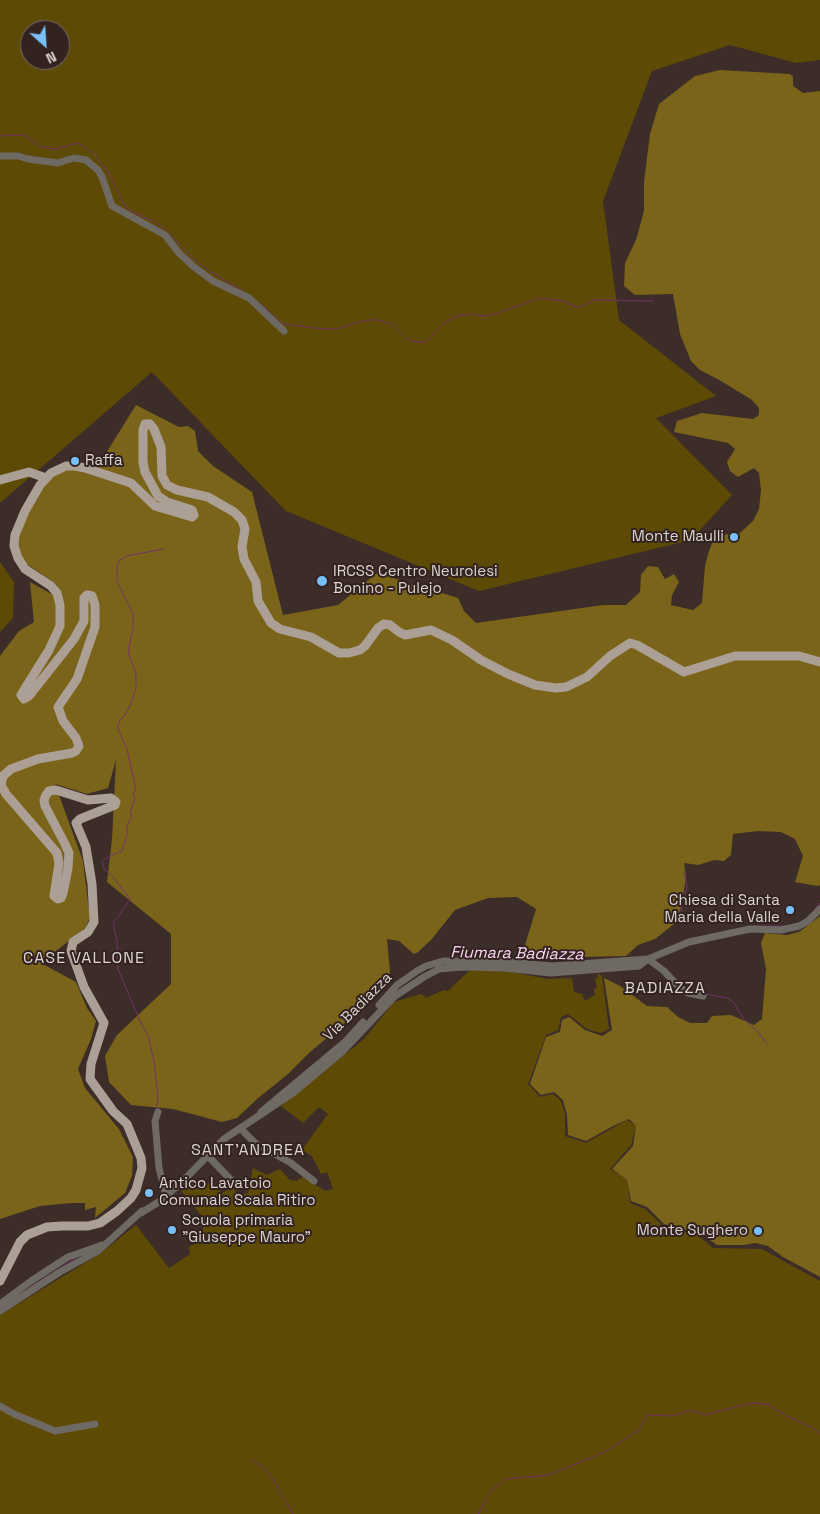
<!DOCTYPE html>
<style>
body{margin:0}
#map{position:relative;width:820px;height:1514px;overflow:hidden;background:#3c2d29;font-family:"Space Grotesk",sans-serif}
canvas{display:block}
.north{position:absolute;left:20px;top:20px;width:50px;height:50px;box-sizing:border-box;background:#322320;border:1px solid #766966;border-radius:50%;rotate:154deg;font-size:14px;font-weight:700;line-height:20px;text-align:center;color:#ddd3d0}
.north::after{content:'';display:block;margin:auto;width:18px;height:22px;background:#79bff8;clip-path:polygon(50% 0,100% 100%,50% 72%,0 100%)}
</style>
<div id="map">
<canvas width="820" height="1514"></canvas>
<div class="north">N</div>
</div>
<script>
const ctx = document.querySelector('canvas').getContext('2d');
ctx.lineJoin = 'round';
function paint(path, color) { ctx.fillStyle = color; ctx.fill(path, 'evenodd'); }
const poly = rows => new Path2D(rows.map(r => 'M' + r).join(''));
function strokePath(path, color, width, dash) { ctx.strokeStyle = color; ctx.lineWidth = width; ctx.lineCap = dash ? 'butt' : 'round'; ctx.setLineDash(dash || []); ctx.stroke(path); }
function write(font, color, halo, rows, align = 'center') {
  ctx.font = font + ' "Space Grotesk",sans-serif'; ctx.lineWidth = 4; ctx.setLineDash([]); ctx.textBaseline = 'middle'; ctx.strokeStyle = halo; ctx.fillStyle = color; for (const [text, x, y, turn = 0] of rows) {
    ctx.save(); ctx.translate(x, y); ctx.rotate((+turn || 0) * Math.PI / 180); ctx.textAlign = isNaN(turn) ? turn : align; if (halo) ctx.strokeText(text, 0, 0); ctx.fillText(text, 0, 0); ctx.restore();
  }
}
paint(poly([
 [0,0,820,0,820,60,796,63,730,45,652,71,603,201,619,320,716,396,656,418,732,495,691,540,479,591,286,511,152,372,0,503],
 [30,30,60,30,60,60,30,60],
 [0,562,14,582,13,618,0,632],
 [469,971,505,971,548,979,572,978,574,992,582,994,585,1001,595,995,594,989,597,988,595,979,598,978,597,973,602,976,609,1029,601,1033,587,1029,568,1014,561,1017,558,1030,546,1035,528,1084,540,1097,553,1094,561,1101,565,1114,565,1136,586,1143,627,1120,636,1126,631,1145,610,1169,627,1180,630,1203,645,1209,663,1226,676,1230,696,1234,713,1248,762,1249,820,1281,820,1514,0,1514,0,1315,98,1255,136,1225,169,1268,190,1254,189,1247,200,1241,204,1224,204,1219,180,1189,190,1180,197,1188,202,1189,210,1182,222,1193,235,1185,236,1195,248,1193,253,1168,267,1175,280,1169,290,1180,296,1181,303,1177,325,1191,333,1189,327,1172,321,1174,312,1156,304,1151,304,1147,328,1114,319,1107,303,1123,281,1106,364,1039,394,1002,421,994,426,998,444,990,448,991]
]), '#5d4b05');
paint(poly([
 [720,70,790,74,793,77,793,86,803,93,820,91,820,885,817,886,795,882,803,856,795,839,781,832,758,831,733,834,731,855,724,861,714,860,698,865,684,863,686,877,683,896,680,911,674,924,655,939,638,945,626,956,580,957,522,955,536,909,517,897,488,898,455,910,431,940,418,952,414,954,399,941,387,939,390,972,388,979,376,997,310,1052,288,1074,257,1099,237,1118,222,1122,173,1109,131,1105,109,1082,105,1056,117,1035,171,984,171,934,107,882,112,839,116,760,108,788,87,794,55,784,83,861,90,918,85,928,41,963,76,982,87,1008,96,1021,91,1039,78,1069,85,1088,119,1129,133,1157,132,1176,125,1193,95,1218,96,1207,85,1210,85,1203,72,1203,40,1206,0,1219,0,656,19,631,34,622,30,582,62,600,62,594,56,584,28,565,19,553,17,539,31,505,48,479,68,468,93,474,136,405,179,427,188,426,195,431,198,451,213,466,252,492,283,615,338,605,377,573,458,598,464,611,476,623,603,605,626,605,640,592,641,575,648,566,658,567,665,579,674,574,679,582,672,595,671,605,693,610,702,603,705,566,709,551,714,538,720,535,740,533,753,521,759,509,761,490,759,473,754,468,738,477,730,471,727,462,735,449,728,443,674,432,677,421,702,413,753,419,759,415,759,408,752,400,721,381,700,370,691,361,680,334,673,294,635,295,624,286,625,263,636,240,644,211,644,182,650,134,659,104,695,76],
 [820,916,820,1277,783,1257,768,1246,755,1243,744,1245,717,1245,697,1231,682,1229,664,1224,647,1207,631,1201,627,1180,612,1169,633,1146,636,1126,629,1119,613,1126,586,1141,568,1135,567,1115,563,1100,554,1092,541,1095,530,1084,546,1037,560,1032,562,1020,569,1017,585,1030,602,1036,612,1030,604,978,620,986,647,1006,667,1007,678,1017,690,1023,707,1023,712,1016,731,1015,754,1025,762,1019,766,969,761,943,765,933,787,935,799,932]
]), '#796419');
strokePath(poly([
 [0,136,24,135,41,147,47,148,58,149,76,143,85,147,94,154,109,173,123,203,129,210,155,222,166,230,195,260,211,272,243,291],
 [255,299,283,324,314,328,336,329,367,320,379,320,393,325,407,339,416,342,426,342,444,323,457,316,470,314,485,316,495,314,540,298,563,301,578,308,594,300,653,301],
 [814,910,820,903],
 [681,921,682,908,687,887,684,872],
 [755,926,785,926],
 [705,994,728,998,733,1002,744,1019,756,1030,767,1044],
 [156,1110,158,1098,154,1061,148,1036,140,1021,118,969,117,940,114,929,114,922,130,899,113,877,104,869,102,861,106,858,122,851,127,836,127,825,132,817,130,812,135,799,133,794,136,790,127,749,119,732,118,725,120,720,124,716,130,706,136,689,136,674,129,655,129,647,133,628,133,614,117,581,117,565,120,560,127,556,163,549],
 [27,1289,76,1258],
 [251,1459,265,1469,272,1478,293,1514],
 [478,1514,490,1492,506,1479,549,1475,605,1452,639,1430,646,1417,648,1415,673,1416,691,1410,706,1415,739,1406,755,1403,767,1404,792,1419,812,1427,820,1434]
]), '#74336a', 1);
strokePath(poly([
 [0,156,18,156,28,159,58,163,74,158,86,160,98,170,102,177,112,206,165,235,179,253,194,267,213,281,249,298,284,331],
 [648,959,664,971,679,987,688,993,703,996],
 [379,1005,397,985,417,971,426,966,443,961,507,962,552,966,648,959],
 [158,1112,155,1121,159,1168,166,1196],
 [261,1112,345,1042,363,1022],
 [240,1128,255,1143,291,1163,314,1181],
 [207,1155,231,1180],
 [141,1213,160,1201,183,1181,224,1139,293,1093,342,1052,395,996,424,977,439,969,463,967,504,968,551,973,639,966,648,959,689,942,750,929,781,930,799,926,808,921,820,909],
 [0,1304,31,1281,68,1257,102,1245],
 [0,1311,60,1272,98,1251,142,1211],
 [0,1406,14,1414,55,1431,95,1424]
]), '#6f6964', 7);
strokePath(poly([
 [0,480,29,472,46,478],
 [0,1281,20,1242,27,1235,47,1227,62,1226,88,1226,100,1223,117,1211,131,1198,136,1190,142,1168,141,1158,127,1124,113,1111,90,1079,91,1064,104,1023,84,987,71,951,73,942,88,932,94,922,92,884,86,847,76,823,80,819,115,805,116,802,111,798,88,800,56,790,49,791,46,795,44,800,45,806,65,844,69,853,68,868,63,893,61,898,58,899,54,896,59,863,57,853,6,794,1,785,3,776,11,769,38,759,72,753,76,751,79,746,76,738,63,721,58,707,77,679,95,627,95,605,92,596,87,595,84,598,84,621,74,639,29,696,24,699,21,695,49,650,60,626,60,605,57,593,51,586,25,569,18,558,14,546,15,535,25,511,40,485,51,473,66,466,75,466,85,468,131,483,155,506,192,517,194,515,192,510,167,502,158,496,145,472,143,462,143,430,145,424,150,424,154,429,161,447,162,476,167,485,177,490,208,497,234,512,242,520,245,529,242,547,244,559,256,582,258,601,271,623,280,629,311,637,339,653,349,653,360,650,365,646,378,628,384,624,390,625,399,632,405,635,431,630,452,640,481,660,508,674,535,685,556,688,566,687,587,677,610,656,630,643,637,645,684,672,735,656,799,656,820,662]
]), '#aca096', 9);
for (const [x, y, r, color] of [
 [75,461,5,"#79bff8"],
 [734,537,5,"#79bff8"],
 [322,581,6,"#79bff8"],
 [790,910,5,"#79bff8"],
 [149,1193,5,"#79bff8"],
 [172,1230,5,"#79bff8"],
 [758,1231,5,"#79bff8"]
]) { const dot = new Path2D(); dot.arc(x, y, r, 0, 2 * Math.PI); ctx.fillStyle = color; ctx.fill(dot); strokePath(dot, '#322320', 2); }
write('15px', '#ddd3d0', '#322320', [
 ["Raffa",85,461],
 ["Monte Maulli",724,537,"right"],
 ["IRCSS Centro Neurolesi",333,572],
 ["Bonino - Pulejo",333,589],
 ["Chiesa di Santa",780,901,"right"],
 ["Maria della Valle",780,918,"right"],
 ["Antico Lavatoio",159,1184],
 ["Comunale Scala Ritiro",159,1201],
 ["Scuola primaria",182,1221],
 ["\"Giuseppe Mauro\"",182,1238],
 ["Monte Sughero",748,1231,"right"]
], 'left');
write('15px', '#ddd3d0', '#322320', [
 ["Via Badiazza",358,1007,-45]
]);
write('italic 16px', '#fcd5f4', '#322320', [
 ["Fiumara Badiazza",517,954,1]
]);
ctx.letterSpacing = '1px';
write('16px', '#ddd3d0', '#322320', [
 ["CASE VALLONE",84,959],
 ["BADIAZZA",665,989],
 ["SANT'ANDREA",248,1151]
]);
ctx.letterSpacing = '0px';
</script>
